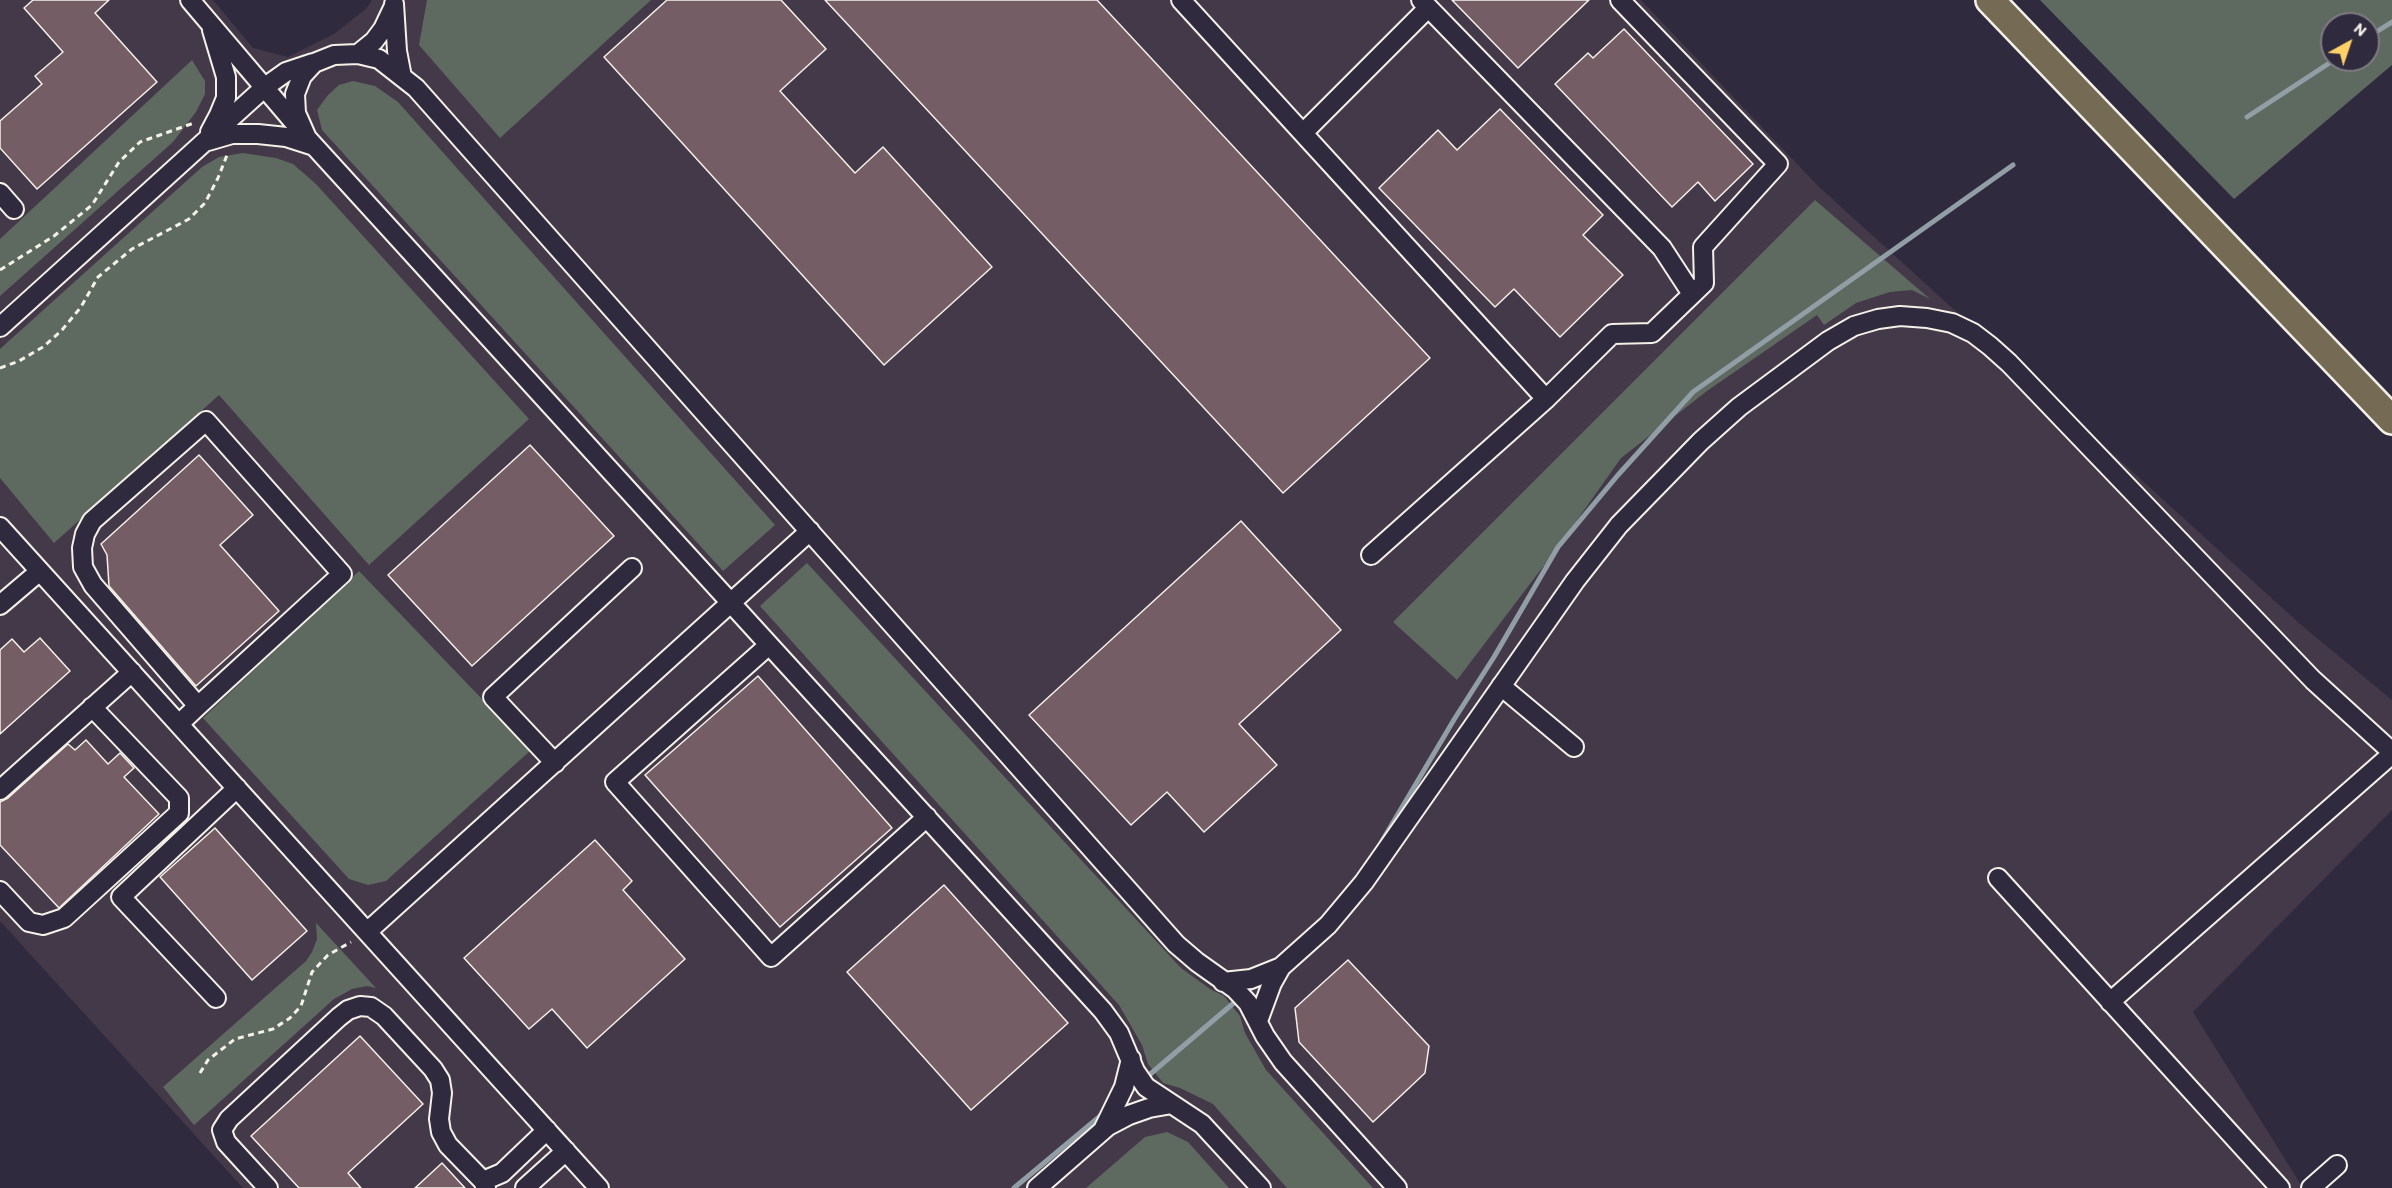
<!DOCTYPE html>
<style>
body{margin:0}
#map{position:relative;width:2392px;height:1188px;overflow:hidden;background:#2f2a3d;font-family:Itim,sans-serif}
canvas{display:block}
.north{position:absolute;left:2320px;top:12px;width:60px;height:60px;box-sizing:border-box;background:#2f2a3d;border:2px solid #7e7a81;border-radius:50%;rotate:40deg;font-size:16px;font-weight:700;line-height:24px;text-align:center;color:#f4f1e8}
.north::after{content:'';display:block;margin:auto;width:21px;height:27px;background:#ffd166;clip-path:polygon(50% 0,100% 100%,50% 72%,0 100%)}
</style>
<div id="map">
<canvas width="2392" height="1188"></canvas>
<div class="north">N</div>
</div>
<script>
const ctx = document.querySelector('canvas').getContext('2d');
ctx.lineJoin = 'round';
function paint(path, color) { ctx.fillStyle = color; ctx.fill(path, 'evenodd'); }
const poly = rows => new Path2D(rows.map(r => 'M' + r).join(''));
function strokePath(path, color, width, dash) { ctx.strokeStyle = color; ctx.lineWidth = width; ctx.lineCap = dash ? 'butt' : 'round'; ctx.setLineDash(dash || []); ctx.stroke(path); }
paint(poly([
 [0,0,213,0,253,48,288,57,334,34,367,8,372,0,1641,0,1818,186,2300,624,2392,700,2392,810,2193,1012,2303,1188,243,1188,0,921]
]), '#443949');
paint(poly([
 [427,0,651,0,500,138,419,45],
 [2040,0,2392,0,2392,65,2234,199],
 [2332,24,2368,24,2368,60,2332,60],
 [192,60,205,81,205,94,196,112,173,142,0,296,0,239],
 [353,81,375,86,398,102,775,525,723,571,322,130,317,110,328,95,339,85],
 [243,153,276,158,293,164,316,184,529,419,369,565,219,395,54,543,0,478,0,349,202,167,219,157],
 [1815,200,1930,299,1912,290,1890,292,1856,303,1824,325,1817,315,1707,391,1621,458,1558,547,1457,680,1393,622],
 [807,563,1181,968,1210,989,1224,996,1240,1016,1245,1033,1266,1070,1373,1188,1287,1188,1213,1104,1180,1088,1163,1083,1148,1064,1142,1045,1119,1005,760,606],
 [359,571,531,750,386,881,368,885,349,879,203,718],
 [316,923,376,988,367,986,352,989,334,999,194,1125,163,1087,306,961,312,952,317,939],
 [1167,1132,1188,1142,1229,1188,1086,1188,1145,1137]
]), '#5e6a60');
strokePath(poly([
 [2368,37,2392,22],
 [2247,117,2334,60],
 [1382,841,1455,718,1494,657,1558,547,1618,475,1693,392,2013,165],
 [1128,1093,1256,984],
 [1014,1188,1105,1112]
]), '#919ea5', 5);
const building = poly([
 [33,0,109,0,95,13,157,82,37,189,0,148,0,121,42,84,35,76,63,52,24,8,33,0],
 [667,0,781,0,826,49,780,91,855,173,883,147,992,267,884,365,604,57,667,0],
 [825,0,1097,0,1430,358,1283,493,825,0],
 [1452,0,1589,0,1518,68,1452,0],
 [1624,29,1753,164,1715,201,1698,182,1672,207,1555,84,1588,53,1593,58,1624,29],
 [1500,109,1603,215,1583,235,1623,275,1560,337,1514,289,1495,307,1379,188,1438,130,1457,150,1500,109],
 [530,445,614,536,472,666,388,575,530,445],
 [199,455,253,515,220,545,279,611,196,686,109,586,107,555,101,544,199,455],
 [1241,521,1341,630,1239,724,1277,765,1204,832,1167,792,1131,825,1029,715,1241,521],
 [40,638,70,671,0,734,0,650,12,639,24,652,40,638],
 [758,676,892,828,780,927,645,775,758,676],
 [86,740,108,764,120,753,134,768,124,777,159,814,59,908,0,845,0,802,8,798,68,744,75,750,86,740],
 [215,828,307,931,252,980,160,877,215,828],
 [595,840,632,881,623,890,685,959,587,1048,552,1009,529,1029,464,958,595,840],
 [944,885,1068,1023,971,1110,847,972,944,885],
 [1348,960,1429,1046,1425,1073,1373,1122,1299,1042,1295,1008,1348,960],
 [360,1036,423,1104,348,1173,361,1188,299,1188,251,1136,360,1036],
 [442,1163,465,1188,415,1188,442,1163]
]);
paint(building, '#755d65');
strokePath(building, '#f4f1e8', 1.5);
const minor = poly([
 [190,0,298,127],
 [1181,0,1546,399,1612,334,1652,333,1704,283,1703,247,1778,164,1620,0],
 [1421,0,1662,248,1692,294],
 [394,4,397,51,402,77],
 [358,54,374,41,383,29,393,8],
 [210,132,219,115,226,98,226,77,212,30],
 [1303,133,1428,8],
 [208,141,232,134,258,134,286,137,314,146],
 [0,193,14,209],
 [0,327,265,87,286,72,313,63],
 [0,527,599,1188],
 [1371,555,1546,399],
 [0,605,40,571],
 [769,645,615,782,771,957,927,817],
 [1501,686,1574,747],
 [179,724,198,706,342,574,206,421,92,521,85,534,82,548,83,567,93,585,198,706],
 [555,763,493,697,632,568],
 [0,790,132,672],
 [1998,878,2280,1188],
 [0,891,29,922,43,925,64,918,179,813,179,798,92,707],
 [367,932,810,531],
 [1223,982,1251,979,1281,967],
 [216,998,121,897,237,788],
 [2110,1002,2392,754],
 [1258,1021,1272,983,1281,967,1328,925,1364,882,1575,581,1619,525,1701,441,1739,407,1828,341,1854,326,1878,319,1900,316,1927,318,1952,323,1973,333,1990,346,2009,363,2313,680,2392,752],
 [1104,1128,1124,1087,1131,1059],
 [483,1181,502,1173,547,1130],
 [268,1188,226,1142,222,1130,229,1119,339,1017,348,1010,360,1006,371,1007,384,1016,433,1069,440,1080,442,1093,439,1119,441,1132,448,1145,483,1181,486,1188],
 [525,1188,566,1151],
 [1037,1188,1108,1126,1129,1115,1149,1108,1172,1104],
 [1261,1188,1202,1124,1146,1087,1135,1071,1119,1033,1103,1011,307,138,296,113,295,94,302,76,314,63,334,55,358,54,379,59,416,88,1176,944,1197,962,1235,989,1248,1003,1265,1036,1283,1062,1397,1188],
 [2311,1188,2337,1165]
]);
const highway = poly([
 [1990,0,2392,420]
]);
strokePath(minor, '#f4f1e8', 22);
strokePath(highway, '#f4f1e8', 32);
strokePath(poly([
 [0,270,54,236,92,205,119,162,140,142,194,123],
 [0,368,19,361,43,347,62,330,81,307,98,277,132,249,189,219,205,203,218,178,227,155],
 [200,1073,208,1060,235,1039,273,1029,290,1018,301,1006,312,972,328,955,351,942]
]), '#f4f1e8', 3, [6, 4.5]);
strokePath(minor, '#2f2a3d', 18);
strokePath(highway, '#756b55', 27);
</script>
